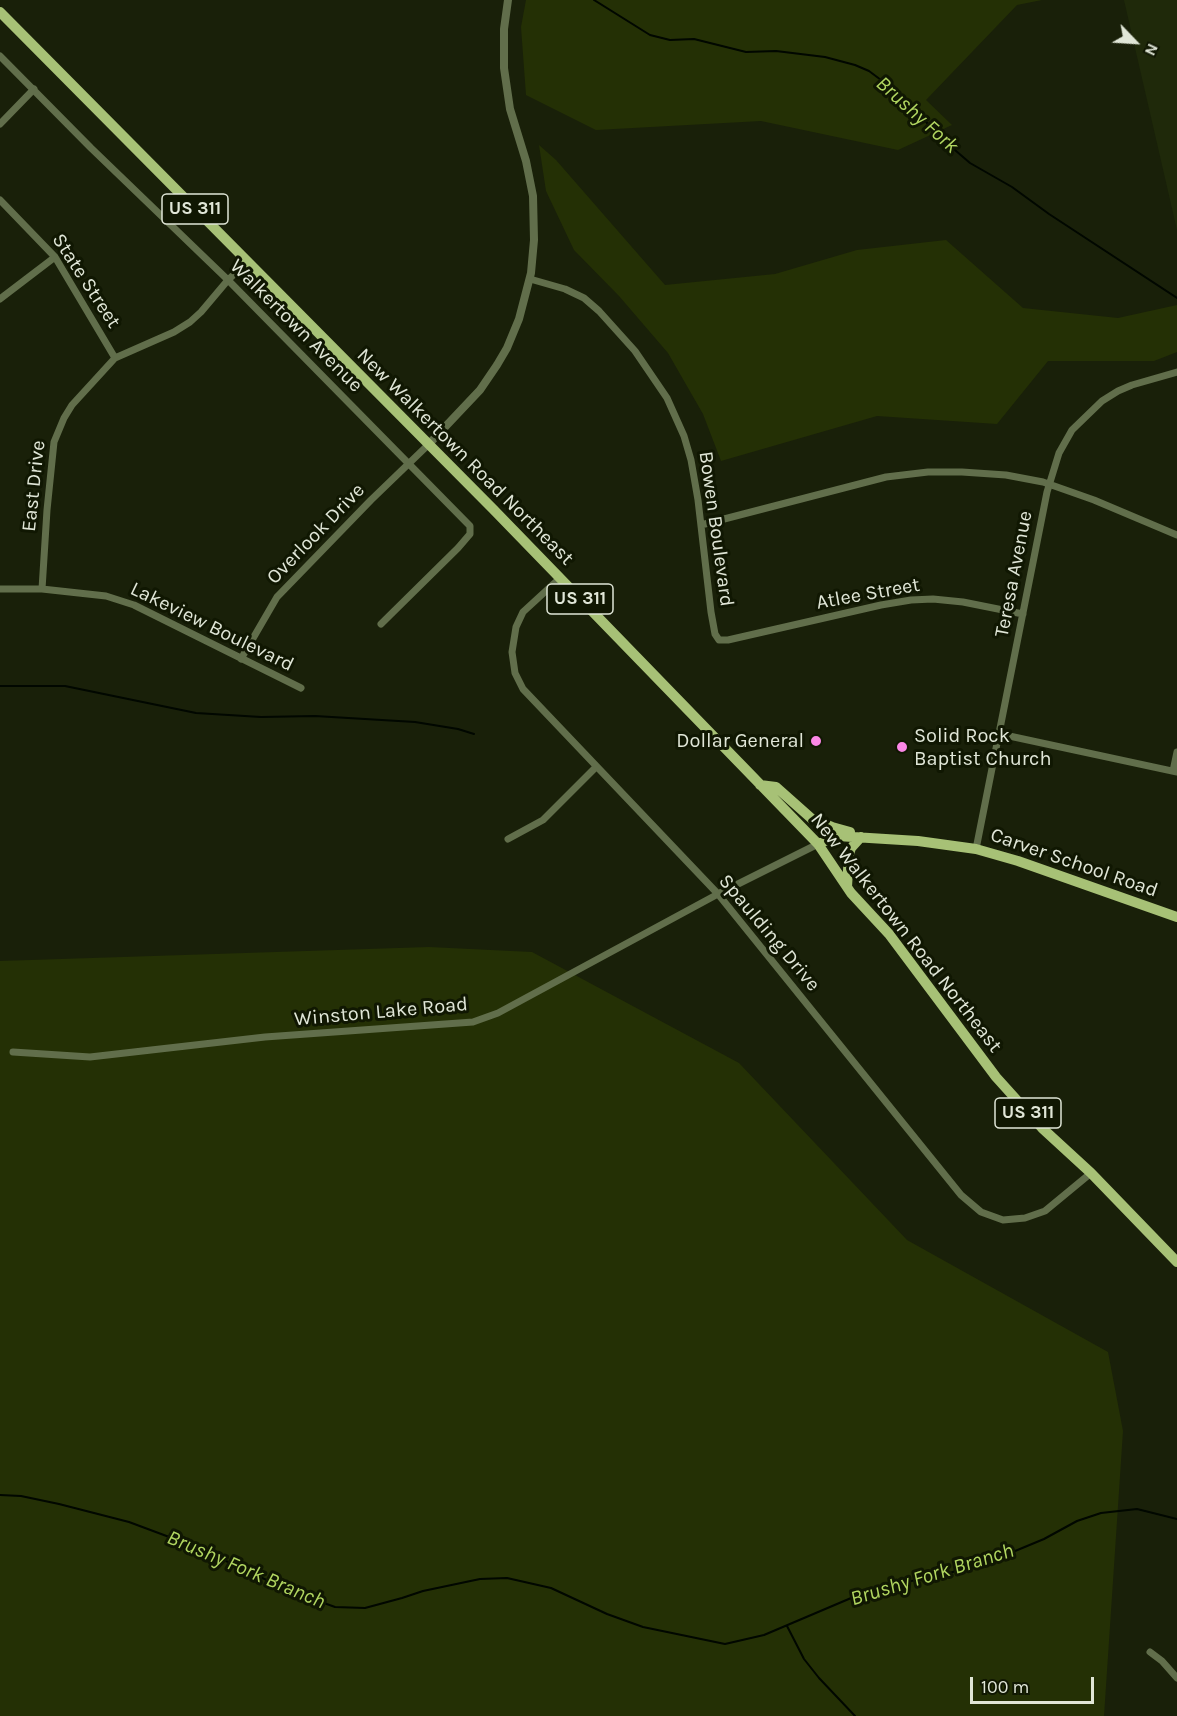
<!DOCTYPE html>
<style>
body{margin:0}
#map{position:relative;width:1177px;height:1716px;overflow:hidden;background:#192009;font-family:Karla,sans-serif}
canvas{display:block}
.north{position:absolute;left:1105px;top:12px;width:60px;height:60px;-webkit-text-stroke:4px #101702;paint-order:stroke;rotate:115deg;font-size:16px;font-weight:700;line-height:24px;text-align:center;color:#e0e6d7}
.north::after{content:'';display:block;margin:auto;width:21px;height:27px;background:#e0e6d7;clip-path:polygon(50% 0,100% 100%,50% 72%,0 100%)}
.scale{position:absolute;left:970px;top:1677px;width:124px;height:27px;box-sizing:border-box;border:3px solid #e0e6d7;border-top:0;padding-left:8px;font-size:18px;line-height:21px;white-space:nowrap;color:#e0e6d7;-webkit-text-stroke:4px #101702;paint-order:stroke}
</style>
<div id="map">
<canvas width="1177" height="1716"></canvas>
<div class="north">N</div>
<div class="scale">100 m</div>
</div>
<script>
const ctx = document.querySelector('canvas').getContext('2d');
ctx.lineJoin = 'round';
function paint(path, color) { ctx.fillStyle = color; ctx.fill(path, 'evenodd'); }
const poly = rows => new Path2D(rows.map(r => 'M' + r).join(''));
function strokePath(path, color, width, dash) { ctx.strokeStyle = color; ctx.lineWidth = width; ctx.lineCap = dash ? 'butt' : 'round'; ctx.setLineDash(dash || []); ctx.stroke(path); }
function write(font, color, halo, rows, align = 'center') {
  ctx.font = font + ' Karla,sans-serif'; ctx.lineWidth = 6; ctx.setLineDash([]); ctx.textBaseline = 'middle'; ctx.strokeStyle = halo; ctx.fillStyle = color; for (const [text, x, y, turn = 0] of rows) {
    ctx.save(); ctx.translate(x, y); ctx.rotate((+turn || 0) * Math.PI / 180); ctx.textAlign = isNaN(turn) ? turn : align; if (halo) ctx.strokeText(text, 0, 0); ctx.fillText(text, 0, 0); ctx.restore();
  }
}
paint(poly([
 [1124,0,1177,0,1177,230]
]), '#1f290a');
paint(poly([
 [526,0,1042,0,1017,5,926,100,952,125,898,150,761,121,596,130,526,95,521,27],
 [539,145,556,160,665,285,775,274,857,250,946,240,1023,308,1118,318,1177,305,1177,352,1154,361,1048,361,997,424,877,416,721,461,703,414,668,353,619,296,574,250,546,191],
 [429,947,532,952,739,1063,907,1240,1108,1352,1123,1431,1104,1716,0,1716,0,961]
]), '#243005');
strokePath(poly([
 [594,0,650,35,670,40,694,39,746,52,776,51,825,57,855,65,869,71,901,95,941,138,970,163,1012,187,1049,214,1177,298],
 [0,686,65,686,196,713,261,717,315,716,415,722,458,729,474,734],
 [0,1495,21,1496,59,1504,129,1522,196,1547,288,1590,335,1607,365,1608,402,1598,423,1591,480,1579,507,1578,551,1588,607,1614,643,1627,725,1644,764,1635,877,1587,939,1576,991,1561,1044,1539,1077,1521,1101,1513,1137,1509,1177,1519],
 [787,1626,804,1659,819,1678,855,1716]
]), '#010700', 2);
strokePath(poly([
 [0,56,91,148,228,280,470,526,470,534,458,548,381,624],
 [0,124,34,89],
 [0,200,55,257,115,358],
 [530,279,565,289,584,298,599,311,635,351,667,398,684,436,691,460,698,500,711,612,715,634,719,640,728,640,881,605,911,600,933,599,963,602,1023,614],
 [0,299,55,257],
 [701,525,886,477,928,472,962,472,1006,475,1043,482,1094,500,1177,535],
 [560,578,523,612,516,627,512,652,515,673,523,689,718,894,961,1195,981,1212,1003,1220,1025,1218,1045,1211,1091,1173],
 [0,589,42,589,106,596,134,605,301,688],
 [42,589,47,510,54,442,64,418,72,405,115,358,174,332,190,322,201,312,228,280,247,262],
 [241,659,277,597,371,500,428,445],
 [1000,734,1177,772],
 [1173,771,1177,752],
 [508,839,543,820,596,767],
 [976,849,1047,492,1059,453,1072,430,1102,401,1118,391,1132,385,1177,372],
 [13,1052,90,1057,265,1037,473,1022,498,1013,718,894,818,844],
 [1150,1652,1162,1661,1177,1678]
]), '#616e4b', 7);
strokePath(poly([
 [428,445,480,390,497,365,507,348,519,319,531,273,534,240,533,196,526,161,510,109,504,68,504,29,508,0]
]), '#616e4b', 8);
strokePath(poly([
 [0,12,493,509,818,844,851,893,889,934,996,1077,1042,1128,1091,1173,1177,1262],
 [760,785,776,787,812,819,832,827,850,832],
 [818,844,837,836,918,841,976,849,1018,861,1177,917],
 [847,887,849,854,851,848,861,837]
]), '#a7c176', 10);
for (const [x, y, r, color] of [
 [816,741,6,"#fb87e6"],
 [902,747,6,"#fb87e6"]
]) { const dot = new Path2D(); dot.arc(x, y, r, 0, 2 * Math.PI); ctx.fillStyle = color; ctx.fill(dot); strokePath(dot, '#101702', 2); }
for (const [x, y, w] of [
 [195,209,66],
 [580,599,66],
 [1028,1113,66]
]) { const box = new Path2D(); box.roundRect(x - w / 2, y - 15, w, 30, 4.5); ctx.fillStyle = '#101702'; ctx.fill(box); strokePath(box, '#e0e6d7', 1.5); }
write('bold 18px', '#e0e6d7', null, [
 ["US 311",195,209],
 ["US 311",580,599],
 ["US 311",1028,1113]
]);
write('20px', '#e0e6d7', '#101702', [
 ["State Street",86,281,57],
 ["Walkertown Avenue",296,326,45],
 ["New Walkertown Road Northeast",465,457,45],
 ["East Drive",34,486,-84],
 ["Bowen Boulevard",716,529,82],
 ["Overlook Drive",316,534,-46],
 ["Teresa Avenue",1014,574,-79],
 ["Atlee Street",868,594,-10],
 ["Lakeview Boulevard",212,627,26],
 ["Carver School Road",1074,863,19],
 ["Spaulding Drive",769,933,50],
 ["New Walkertown Road Northeast",906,933,52],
 ["Winston Lake Road",381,1012,-5]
]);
write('20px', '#e0e6d7', '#101702', [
 ["Solid Rock",914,736],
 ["Baptist Church",914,759],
 ["Dollar General",804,741,"right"]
], 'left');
write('italic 21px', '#b1d660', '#101702', [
 ["Brushy Fork",917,115,42],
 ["Brushy Fork Branch",246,1570,23],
 ["Brushy Fork Branch",932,1575,-17]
]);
</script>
